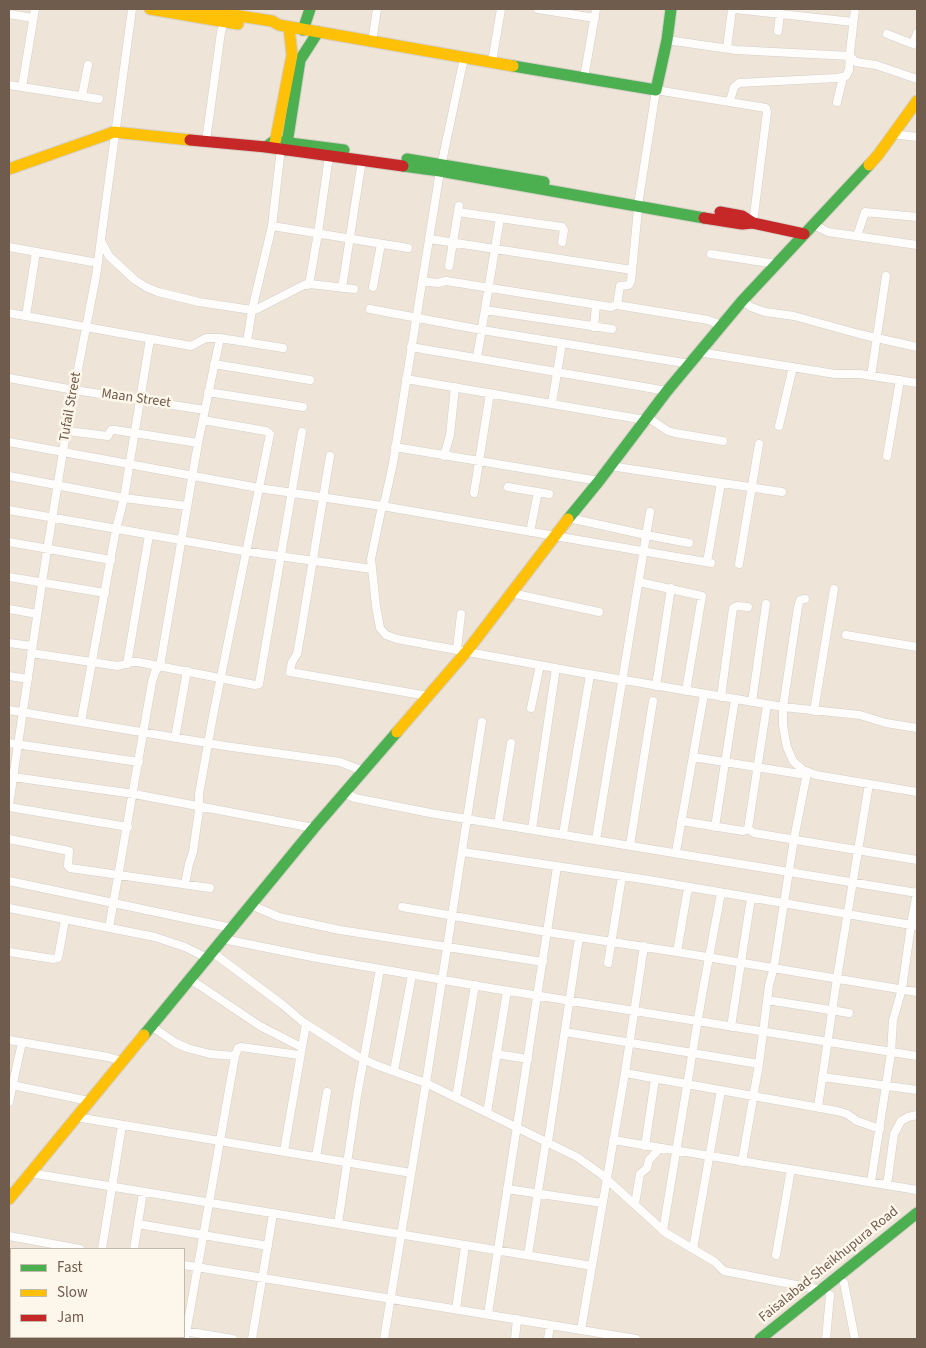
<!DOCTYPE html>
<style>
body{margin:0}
#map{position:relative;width:926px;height:1348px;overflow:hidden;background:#f5f2ea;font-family:"Source Sans 3",sans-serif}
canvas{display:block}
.frame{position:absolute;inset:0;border:10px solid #705c4d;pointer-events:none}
.legend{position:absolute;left:10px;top:1248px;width:175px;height:90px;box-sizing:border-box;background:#fdf7eb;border:1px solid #c5b9ac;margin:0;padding:6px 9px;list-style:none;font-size:15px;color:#705c4d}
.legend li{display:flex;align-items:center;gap:10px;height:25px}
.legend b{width:25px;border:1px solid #c5b9ac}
</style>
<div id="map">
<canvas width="926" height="1348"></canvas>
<div class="frame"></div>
<ul class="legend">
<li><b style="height:6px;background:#4caf50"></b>Fast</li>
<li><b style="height:6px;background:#ffc107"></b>Slow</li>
<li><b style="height:6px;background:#c62828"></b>Jam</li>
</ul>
</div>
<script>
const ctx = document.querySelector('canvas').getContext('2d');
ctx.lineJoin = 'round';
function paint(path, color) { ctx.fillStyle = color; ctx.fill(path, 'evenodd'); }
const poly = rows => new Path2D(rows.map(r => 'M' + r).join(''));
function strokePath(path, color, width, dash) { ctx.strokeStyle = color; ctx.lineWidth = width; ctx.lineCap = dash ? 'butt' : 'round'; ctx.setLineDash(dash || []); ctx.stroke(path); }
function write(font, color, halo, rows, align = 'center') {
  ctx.font = font + ' "Source Sans 3",sans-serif'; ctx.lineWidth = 5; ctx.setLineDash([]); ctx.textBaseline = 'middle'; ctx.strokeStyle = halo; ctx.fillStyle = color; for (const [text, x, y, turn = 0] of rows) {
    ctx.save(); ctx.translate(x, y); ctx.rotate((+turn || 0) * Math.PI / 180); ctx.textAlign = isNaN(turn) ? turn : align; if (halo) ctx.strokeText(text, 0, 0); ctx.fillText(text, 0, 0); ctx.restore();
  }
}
paint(poly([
 [9,9,917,9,917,1339,9,1339],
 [11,1249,184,1249,184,1337,11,1337]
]), '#eee5d8');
const street = poly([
 [538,9,595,18],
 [735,9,853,22],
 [9,14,33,18],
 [778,31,780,14],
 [887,34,913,44,917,33],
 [667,40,736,50,850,56,856,62,876,65,917,79],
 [372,42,377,9],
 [727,48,732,9],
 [464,58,440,171,393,463,385,500,382,506,371,559,376,606,380,628,386,635,397,639,577,672,783,707,860,715,886,723,917,728],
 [492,62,501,9],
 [584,78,596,9],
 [9,85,99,99],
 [22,87,35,9],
 [82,96,88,65],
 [730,101,734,87,739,83,837,78,846,76,849,70,850,52,855,9],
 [837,102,843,77],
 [892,134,917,137],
 [206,141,221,32,224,22],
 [458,212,562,227,564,230,562,242],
 [814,225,828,232,917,245],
 [272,226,408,248],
 [857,236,865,212,917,217],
 [430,239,632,270],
 [101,241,109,256,135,280,146,287,158,292,199,302,252,310,257,309,304,285,310,284,354,289],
 [9,247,98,263],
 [711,254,776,264],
 [449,266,459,206],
 [422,281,438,283,446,281,611,307,617,305,620,286,629,285,631,281,639,199,656,90,766,108,767,112,753,223],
 [308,285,310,279,318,233,329,156],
 [373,287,381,244],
 [342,288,362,160],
 [742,301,751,307,765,312,794,316,859,334,917,347],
 [617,305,708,320,721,325],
 [370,309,482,330,690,364],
 [485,310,612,329],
 [9,313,191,346,206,338,220,338],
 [26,316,36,252],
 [594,327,596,305],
 [247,342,252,310,272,226,280,157],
 [411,347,667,391],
 [699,352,835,374,860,374,917,383],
 [477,358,500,218],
 [214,364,310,380],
 [871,376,886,276],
 [9,378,74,390,205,410],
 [406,379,645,420],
 [208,392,303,407],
 [552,403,562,343],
 [647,417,668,431,675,433,723,441],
 [779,426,793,367],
 [67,431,108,436,111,430,115,430,198,443],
 [9,442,259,488,382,506,711,563],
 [395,447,599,481],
 [330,456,301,632,297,654,292,662,290,672,428,696],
 [444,456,450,435,455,387],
 [887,456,900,380],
 [610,466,782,492],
 [9,476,124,498,187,506],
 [508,487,549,494],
 [474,493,490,393],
 [9,510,243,551,372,569],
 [569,518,646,535,689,543],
 [530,532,538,492],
 [9,542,111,560],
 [707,562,721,483],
 [739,564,759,444],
 [9,577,105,593],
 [639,582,702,596,686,691],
 [511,593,599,612],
 [805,599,800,600,798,607,783,707,783,725,785,737,787,747,793,761,803,770,816,775,917,792],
 [9,609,37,614],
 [846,635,917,647],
 [9,643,32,646],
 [457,649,461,614],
 [31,653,118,666,132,662,138,662,255,685,259,684,302,432],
 [127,664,149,535],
 [9,676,28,679],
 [656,686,671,588],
 [721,697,733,608,737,606,748,607],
 [752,702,766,604],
 [531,708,540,665],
 [9,710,225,746,340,762,363,771],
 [814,711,834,589],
 [81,722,116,529,124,498,150,339],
 [175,738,187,671],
 [9,743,139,762],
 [693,757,800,774,807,773,794,839,774,967,769,985,759,1064,742,1162],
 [13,777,134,794,314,828],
 [344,793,355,798,430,813,917,893],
 [9,805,45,563,68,421,96,276,132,9],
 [9,807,128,827],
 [681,821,743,831,748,829,754,833,917,860],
 [498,824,511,743],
 [715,827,735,699],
 [532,829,556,668],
 [748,829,767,705],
 [563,834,590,675],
 [9,839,69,851,68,866,70,868,210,888],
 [596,840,650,512],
 [630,845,653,701],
 [463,852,649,880,917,926],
 [676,852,704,694],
 [9,881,232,928],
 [185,884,189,864,193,852,199,810,199,794,213,716,270,434,266,431,203,420],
 [251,905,279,917,340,930,543,962],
 [402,907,547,932,677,952,917,992],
 [9,908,155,937,185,947,207,958],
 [109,928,152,682,155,672,160,666,198,443,220,338,283,348],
 [223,939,317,958,490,988,917,1056],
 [9,952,53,959,58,958,65,920],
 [212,952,283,1005,303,1022,357,1056,376,1065,426,1083,577,1157,601,1174,666,1233,715,1262,724,1271,822,1290],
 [677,952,688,888],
 [608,963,622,876],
 [190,979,260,1026,301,1047],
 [767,1000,849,1013],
 [151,1026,176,1043,187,1048,210,1054,235,1056,185,1339],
 [731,1027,751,898],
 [565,1032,759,1064],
 [9,1040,108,1057,122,1061],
 [496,1054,528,1059],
 [235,1056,238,1048,241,1047,299,1055],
 [394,1071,412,975],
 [625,1073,837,1111,847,1114,857,1121,880,1129],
 [823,1077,917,1090],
 [12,1085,89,1101],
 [456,1098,475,985],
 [9,1102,22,1042],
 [818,1107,837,978,869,784],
 [487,1113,507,991],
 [76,1117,411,1173],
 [613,1140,917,1190],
 [548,1142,579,937],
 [645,1146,655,1079],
 [284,1151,306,1024],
 [316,1157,327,1092],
 [30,1173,592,1266],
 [871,1182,891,1053,893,1020,902,989,911,925,917,892],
 [887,1185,894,1134,901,1121,908,1117,917,1115],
 [507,1189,602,1203],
 [635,1204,640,1174,647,1168,649,1160,660,1148],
 [138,1224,268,1246],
 [338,1224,357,1096,380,969],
 [663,1231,702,995,721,893],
 [9,1236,80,1249],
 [102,1249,122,1125],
 [134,1249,143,1192],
 [693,1249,721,1090],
 [528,1255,546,1141],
 [776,1255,791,1169],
 [184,1265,636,1339],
 [844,1283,855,1339],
 [456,1309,465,1246],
 [488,1314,557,867],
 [9,1317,11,1306],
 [581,1330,625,1073,644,946],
 [184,1331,233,1339],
 [55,1339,55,1337],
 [252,1339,273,1214],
 [384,1339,426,1083,482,722],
 [515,1339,517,1319],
 [548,1339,550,1325],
 [826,1339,830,1295]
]);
const fast = poly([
 [303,30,310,9],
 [513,66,656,90,667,40,671,9],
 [266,147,274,141,344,150],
 [286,150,300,60,318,32],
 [407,159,544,182],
 [403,166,440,171,704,218],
 [568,519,599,481,667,391,742,301,869,165],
 [144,1035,314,828,397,732],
 [760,1339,917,1213]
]);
const slow = poly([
 [150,9,238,24],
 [195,9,272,21,279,25,513,66],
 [274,148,292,55,289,27],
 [869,165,878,155,917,101],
 [9,169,114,132,190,140],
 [397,732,467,651,568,519],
 [9,1199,144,1035]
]);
const jam = poly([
 [190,140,266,147,403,166],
 [720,212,742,216,753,223],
 [704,218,742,224,753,223,804,234]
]);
strokePath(street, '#d4cec7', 9);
strokePath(fast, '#d5cfc8', 13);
strokePath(slow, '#d5cfc8', 13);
strokePath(jam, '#d5cfc8', 13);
strokePath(street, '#fefdfc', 8);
strokePath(fast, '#4caf50', 11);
strokePath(slow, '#ffc107', 11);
strokePath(jam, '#c62828', 11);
write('14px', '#705c4d', '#fdf7eb', [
 ["Maan Street",136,399,8],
 ["Tufail Street",71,407,-80],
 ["Faisalabad-Sheikhupura Road",829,1265,-39]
]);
</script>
